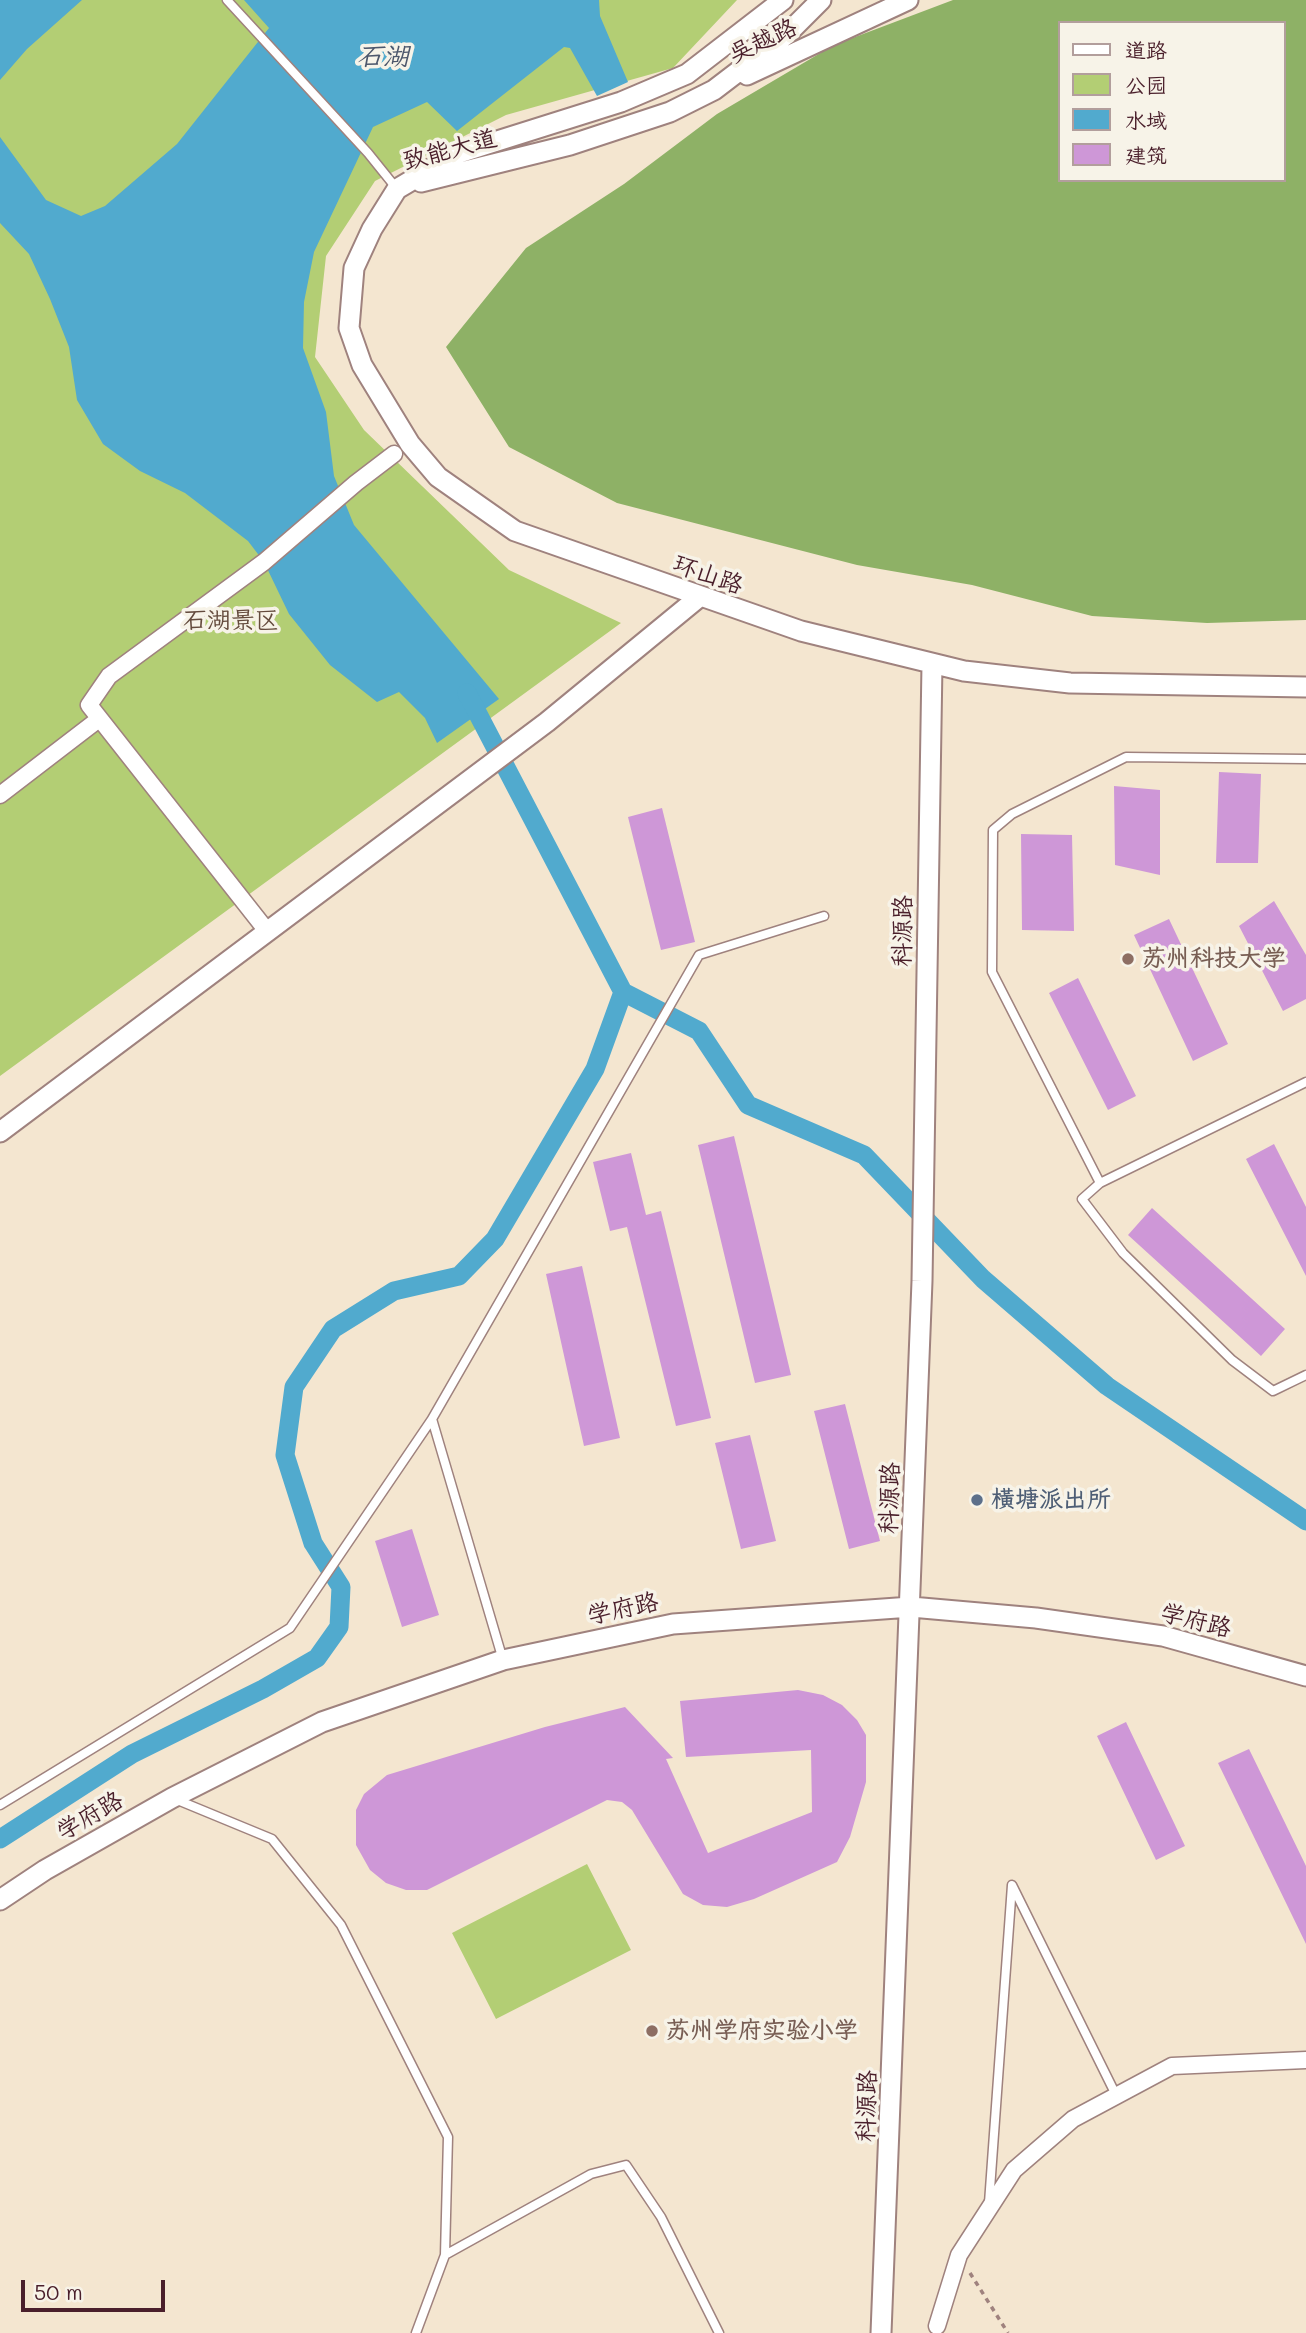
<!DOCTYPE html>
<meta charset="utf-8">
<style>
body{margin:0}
#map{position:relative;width:1306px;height:2333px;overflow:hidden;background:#f4e6d0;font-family:Mali,"LXGW WenKai TC",sans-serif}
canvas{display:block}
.legend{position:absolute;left:1058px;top:21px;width:228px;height:161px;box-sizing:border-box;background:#f7f3e8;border:2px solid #b29e9c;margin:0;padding:9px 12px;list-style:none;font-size:21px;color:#4a1f2b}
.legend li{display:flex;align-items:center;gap:14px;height:35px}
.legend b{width:35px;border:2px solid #b29e9c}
.scale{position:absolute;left:21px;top:2280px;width:144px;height:32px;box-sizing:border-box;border:4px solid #4a1f2b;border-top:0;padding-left:9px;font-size:21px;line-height:24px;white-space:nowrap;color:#4a1f2b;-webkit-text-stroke:5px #f7f3e8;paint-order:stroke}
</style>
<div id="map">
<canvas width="1306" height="2333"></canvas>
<ul class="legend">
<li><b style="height:9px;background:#fff"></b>道路</li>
<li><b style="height:19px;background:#b3ce74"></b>公园</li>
<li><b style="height:19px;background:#51aace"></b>水域</li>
<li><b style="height:19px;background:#ce97d7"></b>建筑</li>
</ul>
<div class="scale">50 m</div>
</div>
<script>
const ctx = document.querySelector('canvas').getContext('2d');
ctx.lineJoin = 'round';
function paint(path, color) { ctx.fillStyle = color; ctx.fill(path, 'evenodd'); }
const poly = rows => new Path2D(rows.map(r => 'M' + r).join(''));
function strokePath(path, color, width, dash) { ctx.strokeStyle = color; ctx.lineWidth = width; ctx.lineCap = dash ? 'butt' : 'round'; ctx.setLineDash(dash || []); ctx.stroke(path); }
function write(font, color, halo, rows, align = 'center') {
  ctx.font = font + ' Mali,"LXGW WenKai TC",sans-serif'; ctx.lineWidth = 7; ctx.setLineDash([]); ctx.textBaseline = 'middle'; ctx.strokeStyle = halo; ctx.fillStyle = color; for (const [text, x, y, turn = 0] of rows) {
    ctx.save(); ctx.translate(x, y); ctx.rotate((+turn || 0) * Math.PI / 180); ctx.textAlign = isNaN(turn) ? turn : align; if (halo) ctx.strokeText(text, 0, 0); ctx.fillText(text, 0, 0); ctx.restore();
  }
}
paint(poly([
 [0,0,737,0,673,68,506,115,375,181,326,256,315,357,364,430,509,570,621,623,0,1076],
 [587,1864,631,1950,496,2019,452,1933]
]), '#b3ce74');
paint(poly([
 [953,0,1306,0,1306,620,1207,623,1092,616,972,585,857,565,617,503,509,447,446,347,526,248,624,184,717,114,834,45],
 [1059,23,1283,23,1283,180,1059,180]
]), '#8eb166');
paint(poly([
 [0,0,82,0,27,49,0,80],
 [244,0,599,0,600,16,628,82,597,96,570,48,564,47,457,131,427,102,373,127,314,252,304,302,303,348,326,412,334,476,354,525,499,699,437,743,425,718,399,692,377,702,330,665,289,614,264,562,248,541,185,493,140,471,103,444,77,400,69,347,50,299,29,254,0,223,0,137,46,200,81,216,105,206,177,144,269,28]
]), '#51aace');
strokePath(poly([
 [467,693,623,992,699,1031,748,1105,864,1155,983,1279,1107,1386,1306,1521],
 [0,1839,132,1754,263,1689,317,1658,339,1627,341,1587,313,1543,285,1455,294,1387,333,1329,394,1291,459,1276,495,1239,595,1069,623,992]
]), '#51aace', 19);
paint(poly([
 [1219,772,1261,774,1258,863,1216,863],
 [1114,786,1160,790,1160,875,1115,865],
 [662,808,695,942,661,950,628,817],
 [1021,834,1072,835,1074,931,1022,930],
 [1274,901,1306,955,1306,999,1283,1011,1239,926],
 [1169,919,1228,1044,1193,1061,1134,935],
 [1078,978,1136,1096,1108,1110,1049,993],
 [734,1136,791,1375,755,1383,698,1145],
 [1274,1144,1306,1207,1306,1276,1246,1159],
 [631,1153,646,1215,661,1211,711,1418,676,1426,627,1227,610,1231,593,1162],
 [1152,1208,1285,1329,1261,1356,1128,1235],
 [582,1266,620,1438,584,1446,546,1274],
 [845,1404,880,1541,849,1549,814,1411],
 [750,1435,776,1541,741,1549,715,1443],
 [412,1529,439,1615,402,1627,375,1541],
 [798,1690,823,1695,842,1705,857,1720,866,1735,866,1782,850,1837,837,1862,754,1899,727,1907,703,1905,683,1894,632,1810,622,1802,607,1800,427,1890,406,1890,386,1883,370,1870,356,1845,356,1810,364,1794,387,1775,545,1727,625,1707,673,1758,666,1759,708,1853,812,1812,811,1750,686,1757,680,1701],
 [1126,1722,1185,1846,1156,1860,1097,1736],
 [1249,1749,1306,1866,1306,1944,1218,1763]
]), '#ce97d7');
const service = poly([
 [227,0,368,153,397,189],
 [1306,1082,1100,1183,1082,1199,1123,1253,1232,1360,1273,1391,1306,1375],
 [1100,1183,992,972,993,830,1012,814,1126,757,1306,759],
 [503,1660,432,1419,699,955,824,916],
 [175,1799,272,1839,341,1925,448,2137,445,2255,416,2333],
 [0,1805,290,1628,432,1419],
 [989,2203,1012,1885,1116,2095],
 [445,2255,591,2174,626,2165,661,2217,719,2333]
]);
const minor = poly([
 [0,795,99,719],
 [267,931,89,705,109,676,264,562,356,483,394,454],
 [937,2326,959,2255,1014,2170,1073,2119,1172,2066,1306,2060]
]);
const tertiary = poly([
 [783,0,687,74,621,102,456,154,397,189,372,229,354,268,349,328,362,365,410,444,438,477,515,531,801,631,964,671,1070,683,1306,687],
 [747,75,908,0],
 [421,182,570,145,670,112,714,90,786,35,821,0],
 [0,1132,547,722,698,598],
 [0,1900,45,1870,172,1798,322,1722,503,1660,673,1624,911,1607,1036,1618,1163,1636,1306,1676],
 [881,2333,922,1281,932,664]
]);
strokePath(service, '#9f827e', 11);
strokePath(minor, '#9f827e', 19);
strokePath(tertiary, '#9f827e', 23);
strokePath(poly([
 [970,2273,1008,2333]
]), '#9f827e', 3.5, [5, 5]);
strokePath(service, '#fff', 8);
strokePath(minor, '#fff', 16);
strokePath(tertiary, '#fff', 19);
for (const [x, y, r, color] of [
 [1128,959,7,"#8d6e63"],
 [977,1500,7,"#5c6f8a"],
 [652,2031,7,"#8d6e63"]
]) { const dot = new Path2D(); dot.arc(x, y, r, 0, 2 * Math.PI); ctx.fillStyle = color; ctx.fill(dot); strokePath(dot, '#f7f3e8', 2.5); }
write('24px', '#4a1f2b', '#f7f3e8', [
 ["吴越路",763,41,-25],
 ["致能大道",450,150,-15],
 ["环山路",708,575,19],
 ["科源路",903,931,-89],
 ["科源路",890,1498,-88],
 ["学府路",623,1609,-12],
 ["学府路",1196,1621,14],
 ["学府路",90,1816,-30],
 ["科源路",867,2106,-88]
]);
write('24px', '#644b3d', '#f7f3e8', [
 ["石湖景区",231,621]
]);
write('bold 24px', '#785e54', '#f7f3e8', [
 ["苏州科技大学",1142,959],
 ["苏州学府实验小学",666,2031]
], 'left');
write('bold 24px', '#4e5e75', '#f7f3e8', [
 ["横塘派出所",991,1500]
], 'left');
write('italic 26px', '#4d576c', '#f7f3e8', [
 ["石湖",383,57]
]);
</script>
